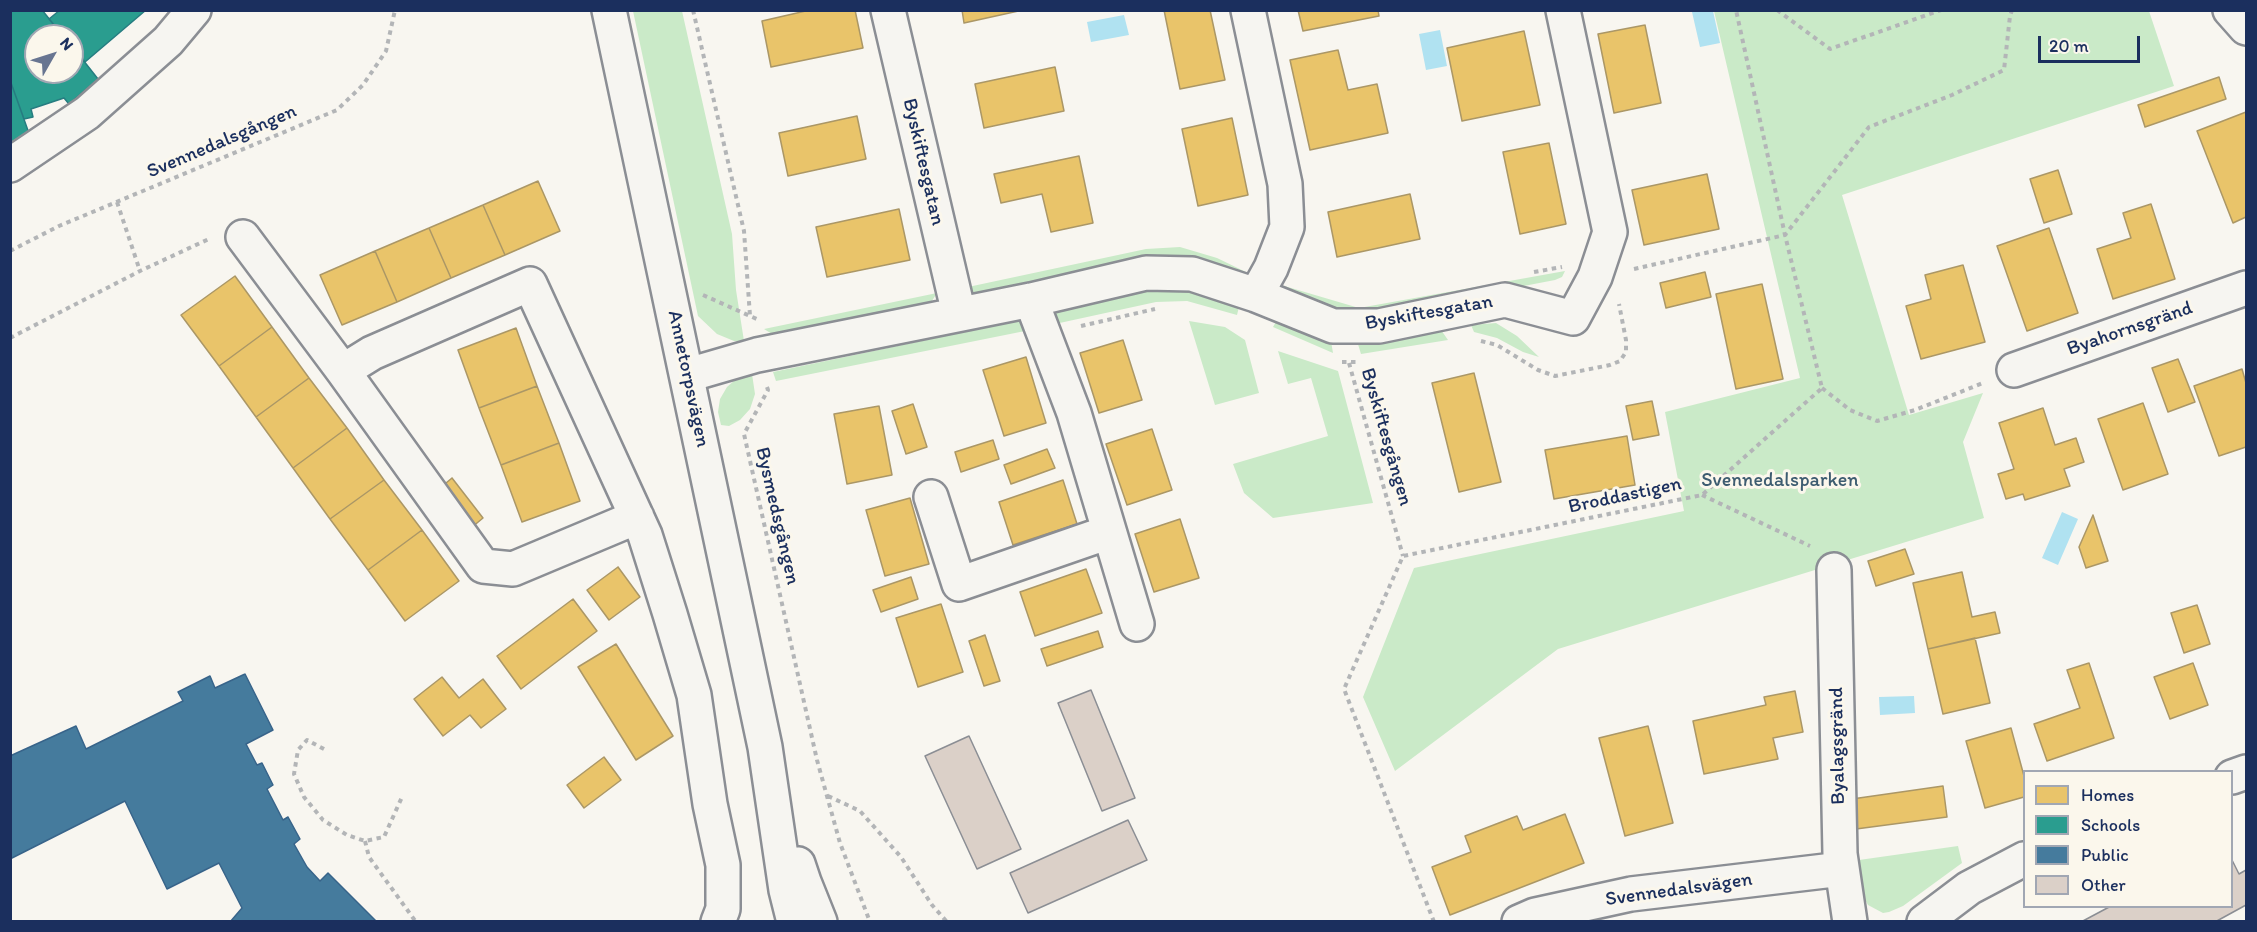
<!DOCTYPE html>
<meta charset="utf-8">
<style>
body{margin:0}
#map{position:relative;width:2257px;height:932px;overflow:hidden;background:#f8f6f0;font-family:Itim,sans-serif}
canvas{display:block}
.frame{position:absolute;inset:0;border:12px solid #1b2f5e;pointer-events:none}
.legend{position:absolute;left:2023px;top:770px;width:210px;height:138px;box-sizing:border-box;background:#fbf7ec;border:2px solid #a1a7b3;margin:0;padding:8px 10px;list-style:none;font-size:18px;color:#1b2f5e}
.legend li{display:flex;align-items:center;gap:12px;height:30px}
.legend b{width:30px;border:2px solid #a1a7b3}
.north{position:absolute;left:24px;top:24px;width:60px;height:60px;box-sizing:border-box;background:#fbf7ec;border:2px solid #a1a7b3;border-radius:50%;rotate:51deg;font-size:16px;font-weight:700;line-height:24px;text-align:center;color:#1b2f5e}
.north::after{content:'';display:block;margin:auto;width:21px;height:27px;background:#687591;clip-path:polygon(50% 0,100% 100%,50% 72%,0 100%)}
.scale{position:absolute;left:2038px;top:36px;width:102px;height:27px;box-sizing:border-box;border:3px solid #1b2f5e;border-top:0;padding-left:8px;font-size:18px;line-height:21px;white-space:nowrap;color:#1b2f5e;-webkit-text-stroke:4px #fbf7ec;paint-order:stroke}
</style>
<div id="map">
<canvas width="2257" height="932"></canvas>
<div class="frame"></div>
<ul class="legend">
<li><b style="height:16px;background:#e9c46a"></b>Homes</li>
<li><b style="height:16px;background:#2a9d8f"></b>Schools</li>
<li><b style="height:16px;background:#457b9d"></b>Public</li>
<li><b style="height:16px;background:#dbd0c8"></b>Other</li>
</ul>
<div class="north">N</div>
<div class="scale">20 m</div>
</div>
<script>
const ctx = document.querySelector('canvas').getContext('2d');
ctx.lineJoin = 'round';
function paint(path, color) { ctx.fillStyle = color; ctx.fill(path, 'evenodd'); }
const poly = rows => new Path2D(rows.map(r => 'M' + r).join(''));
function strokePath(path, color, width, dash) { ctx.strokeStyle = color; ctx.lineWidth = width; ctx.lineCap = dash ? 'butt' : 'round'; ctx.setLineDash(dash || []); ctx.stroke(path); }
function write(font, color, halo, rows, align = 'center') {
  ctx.font = font + ' Itim,sans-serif'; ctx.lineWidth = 6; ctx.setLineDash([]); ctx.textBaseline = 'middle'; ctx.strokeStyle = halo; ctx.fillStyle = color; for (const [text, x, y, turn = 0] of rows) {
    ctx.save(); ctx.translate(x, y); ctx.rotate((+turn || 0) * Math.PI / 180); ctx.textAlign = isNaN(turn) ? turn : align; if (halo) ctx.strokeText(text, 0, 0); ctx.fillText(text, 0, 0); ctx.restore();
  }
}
paint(poly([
 [633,11,682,11,732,234,736,290,744,341,734,341,717,334,698,316],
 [1714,11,2149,11,2174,86,1842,195,1909,415,1983,393,1963,442,1984,518,1558,649,1395,771,1363,697,1414,568,1684,511,1665,412,1800,378],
 [1180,247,1217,258,1248,273,1239,277,980,298,973,294,968,287,1146,249],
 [1565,271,1562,277,1555,280,1377,314,1334,308,1287,292,1283,290,1281,285,1359,308],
 [1144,290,1193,292,1239,307,1237,315,1187,301,1156,302,1055,324,1053,316,1058,311],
 [937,293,930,304,777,335,772,334,764,329],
 [1022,320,1025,331,776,381,773,372],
 [1277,320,1331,341,1333,353,1273,327],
 [1189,321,1225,327,1245,340,1259,393,1215,405],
 [1496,323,1517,336,1539,357,1523,352,1497,338,1474,332,1471,325],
 [1439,327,1448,340,1361,354,1357,341],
 [1278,351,1338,371,1373,503,1273,518,1244,493,1233,464,1328,436,1311,378,1288,384],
 [752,374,755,394,750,409,740,420,729,426,721,425,718,412,720,399,727,387,736,379],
 [1958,846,1962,863,1903,906,1889,912,1883,913,1868,905,1860,890,1859,860]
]), '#caeac8');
paint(poly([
 [1696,11,1713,11,1720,43,1700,47,1692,12],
 [1124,15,1129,35,1091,42,1087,22],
 [1440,30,1447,66,1426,70,1419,34],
 [2062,512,2078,519,2058,565,2042,558],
 [1914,696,1915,713,1880,715,1879,697]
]), '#b0e2f1');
const homes = poly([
 [810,10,855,10,863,48,771,67,762,21,810,10],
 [962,10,1023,10,964,23,962,10],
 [1164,10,1210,10,1225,80,1180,89,1164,10],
 [1298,10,1378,10,1379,16,1303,31,1298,10],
 [1645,25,1661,103,1614,113,1598,34,1645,25],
 [1524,31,1540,105,1462,121,1447,48,1524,31],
 [1338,50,1348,90,1377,84,1388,133,1310,150,1290,60,1338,50],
 [1055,67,1064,111,984,128,975,84,1055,67],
 [2219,77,2226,99,2145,127,2138,105,2219,77],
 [2246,112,2246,217,2233,223,2197,131,2246,112],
 [857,116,866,159,788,176,779,133,857,116],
 [1232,118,1248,195,1198,206,1182,129,1232,118],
 [1549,143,1566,224,1520,234,1503,152,1549,143],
 [1079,156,1093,223,1051,232,1042,194,1001,203,994,174,1079,156],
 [2058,170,2072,214,2044,223,2030,179,2058,170],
 [1707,174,1719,229,1644,245,1632,190,1707,174],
 [538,181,560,231,505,255,483,205,538,181],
 [1410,194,1420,239,1337,257,1328,212,1410,194],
 [2151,204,2175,279,2113,299,2097,249,2131,238,2123,213,2151,204],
 [483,205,505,255,451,278,429,228,483,205],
 [899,209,910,260,827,277,816,227,899,209],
 [429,228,451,278,397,302,375,251,429,228],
 [2049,228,2078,313,2027,331,1997,246,2049,228],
 [375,251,397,302,342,325,320,275,375,251],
 [1963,265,1985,342,1921,359,1906,306,1931,299,1925,275,1963,265],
 [1705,272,1711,297,1666,308,1660,283,1705,272],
 [235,276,272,327,219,366,181,315,235,276],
 [1762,284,1783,379,1736,389,1716,294,1762,284],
 [272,327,309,378,256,417,219,366,272,327],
 [516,328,537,386,479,408,458,350,516,328],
 [1123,340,1142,400,1099,413,1080,353,1123,340],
 [1026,357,1046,423,1004,436,983,370,1026,357],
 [2178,359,2195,402,2168,412,2152,368,2178,359],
 [2242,369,2246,383,2246,447,2219,456,2194,386,2242,369],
 [1474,373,1501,482,1459,492,1432,383,1474,373],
 [309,378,347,428,293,468,256,417,309,378],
 [537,386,559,443,501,465,479,408,537,386],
 [1652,401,1659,435,1633,440,1626,406,1652,401],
 [2143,403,2168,474,2123,490,2098,419,2143,403],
 [913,404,927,447,906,454,892,411,913,404],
 [879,406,892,475,847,484,834,414,879,406],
 [2043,408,2055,445,2076,438,2084,462,2064,469,2070,486,2025,500,2023,494,2006,499,1998,474,2014,469,1999,423,2043,408],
 [347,428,384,480,330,519,293,468,347,428],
 [1152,429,1172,490,1127,505,1106,444,1152,429],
 [1627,436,1635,485,1554,499,1545,450,1627,436],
 [993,440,999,459,961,472,955,452,993,440],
 [559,443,580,501,522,522,501,465,559,443],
 [1047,449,1055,468,1011,484,1004,465,1047,449],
 [452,478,483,518,471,528,440,488,452,478],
 [384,480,422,530,368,570,330,519,384,480],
 [1063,480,1077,524,1013,545,999,502,1063,480],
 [910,498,929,564,885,576,866,510,910,498],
 [2093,515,2108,561,2086,568,2079,547,2093,515],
 [1180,519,1199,578,1154,592,1135,534,1180,519],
 [422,530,459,581,405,621,368,570,422,530],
 [1905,549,1914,574,1876,586,1868,561,1905,549],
 [618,567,640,597,609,620,587,590,618,567],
 [1086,569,1102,613,1035,636,1020,592,1086,569],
 [1962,572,1972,617,1995,612,2000,633,1928,649,1913,583,1962,572],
 [911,577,918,599,881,612,873,590,911,577],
 [573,599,597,631,521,689,497,656,573,599],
 [941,604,963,672,918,687,896,618,941,604],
 [2197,605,2210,644,2184,653,2171,613,2197,605],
 [1098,631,1103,647,1047,666,1041,649,1098,631],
 [985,635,1000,681,984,686,969,641,985,635],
 [1975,638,1990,703,1943,714,1928,649,1975,638],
 [616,644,673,736,636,760,578,667,616,644],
 [2089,663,2114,738,2047,761,2034,724,2080,708,2067,670,2089,663],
 [2193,663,2208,705,2170,719,2154,677,2193,663],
 [442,677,459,698,483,679,506,709,481,728,470,715,443,736,414,699,442,677],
 [1795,691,1803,732,1773,738,1778,759,1704,774,1693,721,1766,705,1764,697,1795,691],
 [1648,726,1673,823,1625,836,1599,738,1648,726],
 [2011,728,2024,776,2024,797,1985,808,1966,741,2011,728],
 [604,757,621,780,584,808,567,785,604,757],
 [1943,786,1947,817,1856,829,1852,799,1943,786],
 [1565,814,1584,863,1450,915,1432,867,1471,852,1465,836,1517,816,1523,830,1565,814]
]);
paint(homes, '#e9c46a');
strokePath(homes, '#ab9766', 1.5);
const schools = poly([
 [10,10,42,10,63,36,36,36,36,72,72,72,72,46,98,79,69,104,64,98,31,109,33,117,24,119,10,80,10,10],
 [60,10,146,10,85,62,72,46,72,36,63,36,49,19,60,10],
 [10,80,31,139,10,147,10,80]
]);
paint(schools, '#2a9d8f');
strokePath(schools, '#267c80', 1.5);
const public = poly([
 [245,674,273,730,246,744,257,765,262,763,273,785,267,789,283,820,288,817,300,839,294,844,307,867,320,881,328,873,377,922,230,922,242,908,219,863,167,889,125,801,10,859,10,756,76,726,86,749,183,701,178,692,210,676,215,688,245,674]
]);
paint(public, '#457b9d');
strokePath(public, '#38648a', 1.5);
const building = poly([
 [1091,690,1135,798,1102,811,1058,703,1091,690],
 [969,736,1021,849,977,869,925,756,969,736],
 [1128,820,1147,860,1028,913,1010,873,1128,820],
 [2232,860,2239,874,2246,870,2246,905,2215,922,2081,922,2111,906,2232,906,2232,860]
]);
paint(building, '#dbd0c8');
strokePath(building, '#8b8e94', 1.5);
const minor = poly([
 [888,10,959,314],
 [1248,10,1285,184,1287,227,1271,268,1256,295],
 [2230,10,2246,28],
 [10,165,87,113,168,41,194,10],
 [243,237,343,371,483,566,513,569,637,517],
 [1031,300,1074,413,1137,624],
 [2014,370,2246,288],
 [343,371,372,353,530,284,645,535,670,614,694,695,710,804,723,865,723,909,718,922],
 [688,375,757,355,1031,300,1146,273,1192,274,1256,295,1333,326,1379,326,1505,300,1573,318,1595,277,1610,232,1563,10],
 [931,497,959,584,1109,532],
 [1834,570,1840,854,1850,922],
 [2232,777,2246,772],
 [1519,922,1535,915,1631,894,1842,869],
 [1924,922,1969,888,2024,859]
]);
const major = poly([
 [609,10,765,747,786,890,794,922],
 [798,864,804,882,820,922]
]);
strokePath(minor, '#8b8e94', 38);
strokePath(major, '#8b8e94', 38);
strokePath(poly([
 [693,10,744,231,750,316],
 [1777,10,1830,49,1941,10],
 [117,202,140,271],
 [10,251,59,226,337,110,363,85,386,51,395,10],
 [1634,269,1785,235,1869,127,1952,95,2004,70,2010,16,2012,10],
 [1534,272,1562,267],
 [703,295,759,320],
 [1081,326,1155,309],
 [10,338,140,271,211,238],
 [1481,341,1497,345,1538,370,1555,376,1610,365,1620,361,1626,352,1626,340,1619,304],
 [1342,362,1358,362],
 [1349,363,1403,556],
 [767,387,768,390,744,434,817,760,840,843,870,922],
 [1822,388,1850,410,1877,421,1915,410,1983,383],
 [1702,495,1810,546],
 [324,749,307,740,298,750,294,774,304,797,323,820,347,835,365,841,384,837,402,797],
 [828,796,860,811,901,857,932,905,947,922],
 [365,841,369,857,416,922],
 [1434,922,1344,689,1403,556,1702,495,1822,388,1785,235,1736,10]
]), '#b3b5b7', 4, [4.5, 4.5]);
strokePath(minor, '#f6f5f1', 33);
strokePath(major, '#f6f5f1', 33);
write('20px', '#1b2f5e', '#fbf7ec', [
 ["Svennedalsgången",222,142,-23],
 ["Byskiftesgatan",923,162,77],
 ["Byskiftesgatan",1429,313,-10],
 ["Byahornsgränd",2130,329,-19],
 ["Annetorpsvägen",688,379,78],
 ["Byskiftesgången",1386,437,74],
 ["Broddastigen",1625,496,-12],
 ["Bysmedsgången",777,516,77],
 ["Byalagsgränd",1838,746,-91],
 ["Svennedalsvägen",1679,890,-8]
]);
write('20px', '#3d5c70', '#fbf7ec', [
 ["Svennedalsparken",1780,481]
]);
</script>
